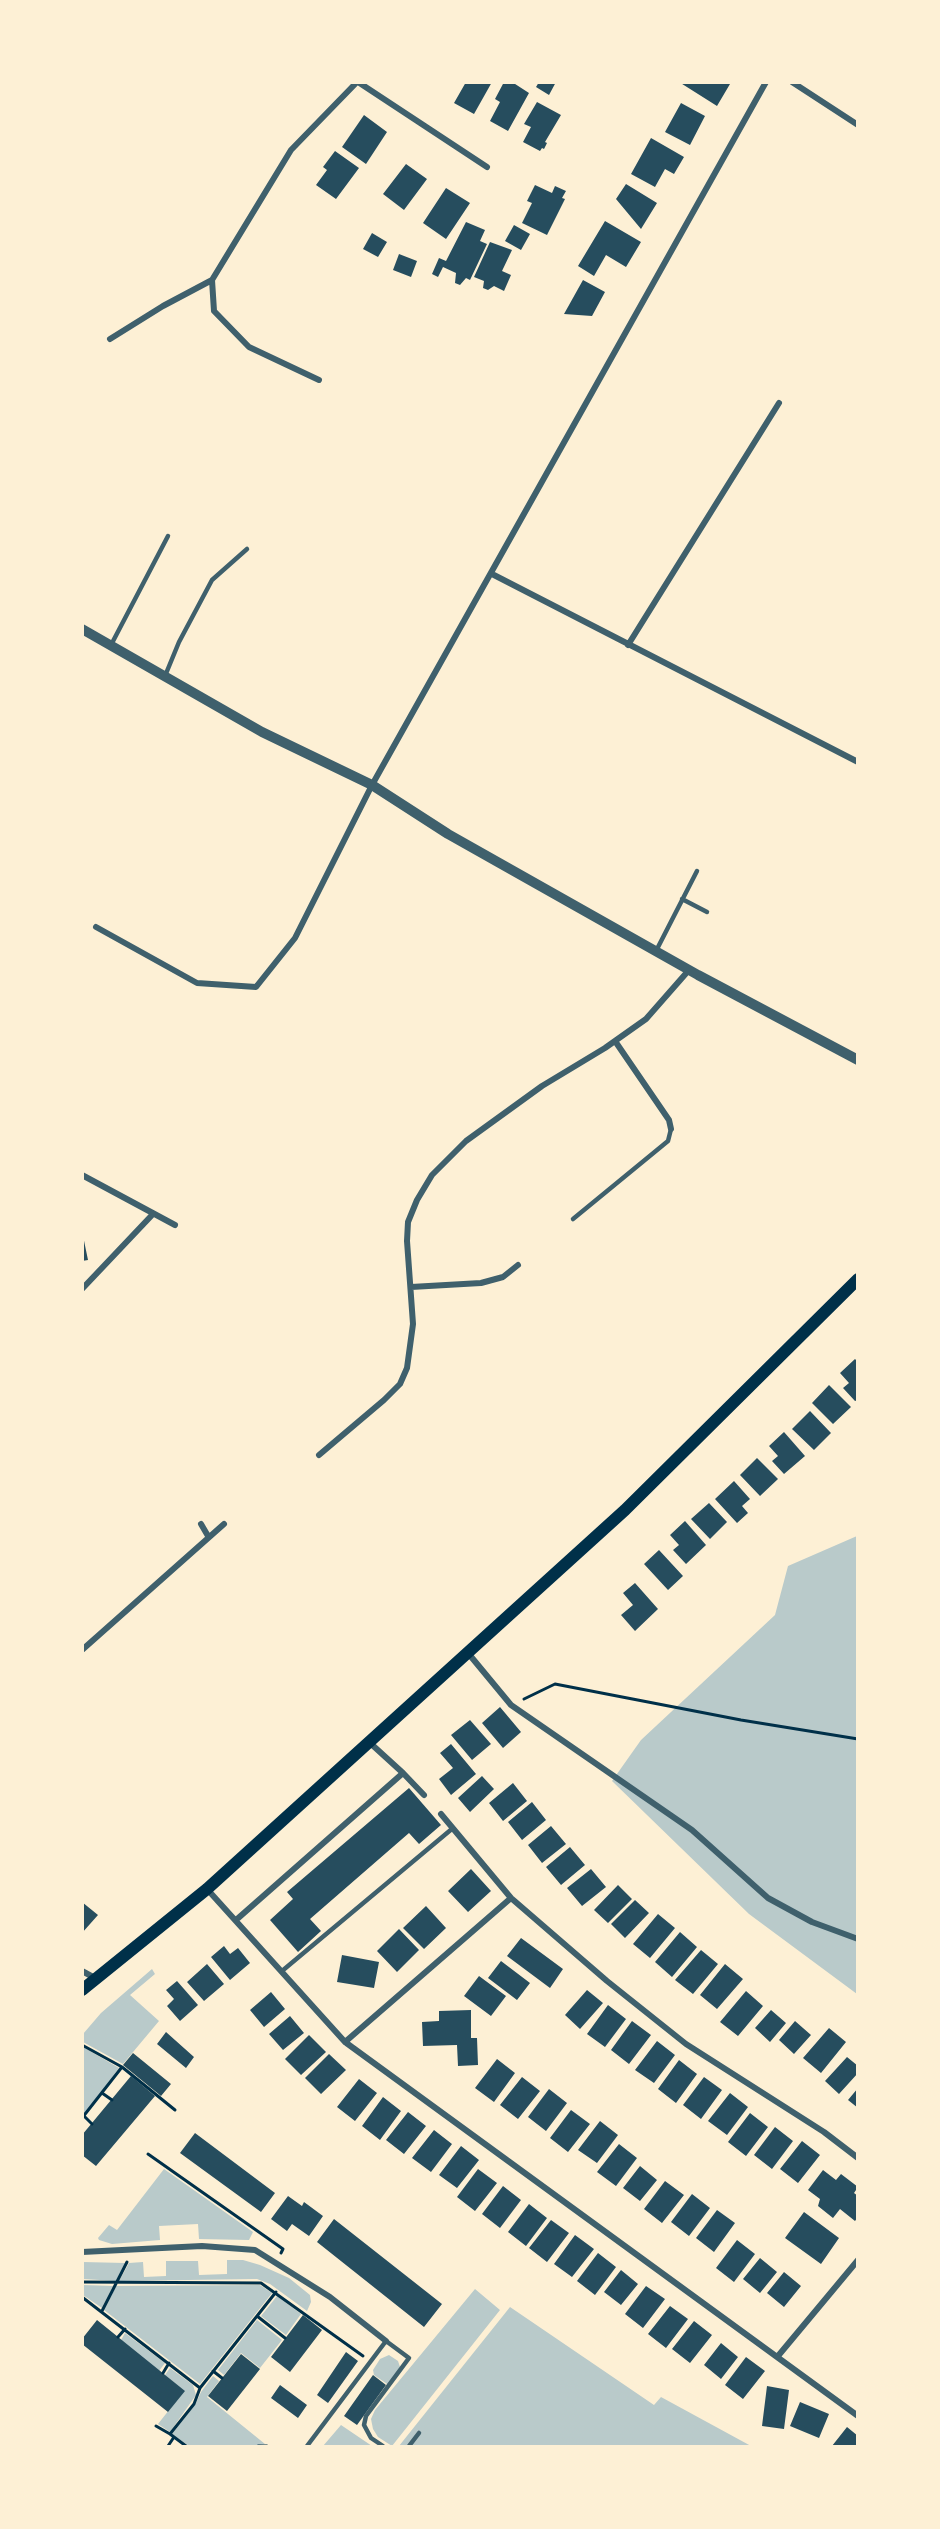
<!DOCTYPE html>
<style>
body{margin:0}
#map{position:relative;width:940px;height:2529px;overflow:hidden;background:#fdf0d5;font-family:Barlow,sans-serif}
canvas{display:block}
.frame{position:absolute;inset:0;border:84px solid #fdf0d5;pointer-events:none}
</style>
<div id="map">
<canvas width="940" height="2529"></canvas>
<div class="frame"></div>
</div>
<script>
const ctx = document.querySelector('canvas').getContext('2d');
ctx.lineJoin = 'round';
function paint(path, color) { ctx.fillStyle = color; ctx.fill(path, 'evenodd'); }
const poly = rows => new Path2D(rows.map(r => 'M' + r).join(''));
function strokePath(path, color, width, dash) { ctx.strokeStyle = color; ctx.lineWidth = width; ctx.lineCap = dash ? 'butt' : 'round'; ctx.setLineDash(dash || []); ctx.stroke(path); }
paint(poly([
 [857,1536,857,1994,749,1914,612,1781,641,1740,775,1615,788,1566],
 [152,1969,155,1974,130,1995,159,2021,123,2064,83,2042,83,2034,101,2013],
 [83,2047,119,2068,83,2116],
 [164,2169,253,2232,249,2240,199,2239,198,2224,159,2226,160,2240,112,2244,99,2240,98,2238,109,2225,117,2230],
 [227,2260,243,2260,260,2265,289,2278,310,2295,311,2302,307,2311,270,2284,257,2279,119,2281,129,2263,143,2262,144,2277,166,2276,166,2261,198,2261,199,2275,227,2274],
 [83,2262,125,2263,116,2281,83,2279],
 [83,2285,113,2286,102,2308,83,2295],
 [260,2285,272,2293,200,2384,104,2310,116,2286],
 [475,2289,500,2310,392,2446,378,2437,373,2429,371,2419,375,2410],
 [277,2296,301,2314,286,2335,261,2316],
 [510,2307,654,2405,661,2397,751,2446,399,2446],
 [257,2320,282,2340,260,2368,241,2353,224,2375,218,2370],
 [125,2333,165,2363,159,2371,121,2340],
 [389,2355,398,2361,400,2367,390,2386,374,2375,373,2370,380,2359],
 [170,2368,193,2385,196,2395,170,2432,158,2424,184,2391,165,2375],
 [213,2376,219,2381,207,2397,265,2444,254,2446,189,2446,172,2434,195,2405,201,2392],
 [341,2425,372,2446,323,2446]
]), '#b9caca');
paint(poly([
 [466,82,492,82,474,114,454,103],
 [504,82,512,82,529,93,508,131,490,121,500,102,495,99],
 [539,82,556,82,549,95,536,87],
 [679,82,728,82,730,84,717,106],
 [537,102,561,115,545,142,547,143,544,149,542,148,540,151,523,142,531,127,524,124],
 [681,103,705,116,690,145,665,132],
 [364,115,387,132,366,164,342,147],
 [651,138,684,157,674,174,665,169,655,187,631,174],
 [335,151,359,168,336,199,316,185,327,170,323,167],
 [406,164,427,179,404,210,383,194],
 [626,184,657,203,641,229,616,199],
 [535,185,552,193,555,186,566,191,562,198,565,199,547,235,522,223,532,203,527,201],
 [446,188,470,203,446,239,423,223],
 [605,221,641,242,626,267,606,255,594,276,578,266],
 [466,222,485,230,480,241,487,244,470,280,466,278,460,285,455,283,456,273,443,267,438,277,432,274,439,258,446,261],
 [514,225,530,234,521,250,505,241],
 [372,233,387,242,378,257,363,249],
 [490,242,512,250,502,271,511,275,504,291,494,286,488,290,483,288,484,281,474,277],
 [399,254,417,261,411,277,393,270],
 [583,280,605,292,592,316,564,314],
 [82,1231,88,1260,82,1261],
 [855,1359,858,1362,858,1400,855,1401,843,1388,849,1383,840,1373],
 [829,1385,851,1407,833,1424,812,1403],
 [810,1411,831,1433,814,1450,792,1429],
 [784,1432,805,1456,784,1474,772,1461,778,1456,769,1446],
 [757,1458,778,1479,760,1496,740,1475],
 [734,1481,750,1499,742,1506,748,1513,737,1523,715,1499],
 [709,1503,727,1522,710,1539,691,1519],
 [685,1521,706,1545,686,1564,673,1550,679,1545,670,1535],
 [659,1550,683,1576,668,1590,644,1564],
 [635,1583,658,1609,635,1631,621,1615,633,1605,623,1593],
 [500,1707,521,1732,503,1748,482,1723],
 [470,1720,491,1744,472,1760,451,1735],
 [451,1744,476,1774,451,1795,439,1779,453,1768,440,1753],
 [482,1776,494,1789,470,1812,458,1798],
 [513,1783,527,1801,503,1821,489,1803],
 [409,1788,441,1825,419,1844,409,1833,310,1919,321,1931,298,1952,270,1920,293,1899,287,1892],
 [532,1802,546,1820,522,1840,508,1822],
 [551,1826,566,1844,542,1863,528,1845],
 [570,1847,585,1865,561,1885,546,1867],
 [471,1869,491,1891,468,1912,448,1891],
 [591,1869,606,1887,582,1906,567,1888],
 [618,1885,632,1899,608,1923,594,1910],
 [635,1900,649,1913,625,1938,611,1924],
 [82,1902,98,1915,82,1933],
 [426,1906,446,1928,424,1949,403,1928],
 [658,1914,675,1928,650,1958,633,1944],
 [399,1929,419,1950,397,1972,377,1951],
 [680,1932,697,1947,672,1977,655,1962],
 [521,1938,563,1969,550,1988,507,1956],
 [224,1946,230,1954,238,1948,250,1963,230,1980,211,1957],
 [701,1950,718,1964,693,1994,675,1980],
 [342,1955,379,1962,374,1988,337,1982],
 [501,1961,530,1983,517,2000,488,1978],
 [207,1964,224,1984,204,2001,187,1982],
 [725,1964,743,1979,717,2009,700,1995],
 [479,1976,506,1996,491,2016,464,1996],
 [177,1981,198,2005,180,2021,167,2006,174,1999,166,1990],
 [587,1990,603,2003,580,2029,565,2015],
 [746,1991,763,2006,738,2036,720,2022],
 [271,1992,285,2009,264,2027,250,2010],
 [608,2005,626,2019,605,2047,587,2034],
 [471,2010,471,2038,477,2038,478,2065,458,2066,457,2045,423,2046,422,2022,439,2021,439,2011],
 [771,2010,786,2023,770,2042,755,2028],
 [290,2016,304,2033,283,2050,269,2034],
 [632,2021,651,2035,629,2064,611,2050],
 [795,2021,811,2035,794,2054,779,2040],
 [829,2028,846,2042,821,2073,803,2058],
 [166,2032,194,2057,186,2068,157,2044],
 [309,2035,326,2052,301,2075,285,2059],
 [657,2041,675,2055,654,2083,635,2070],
 [133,2053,171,2084,161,2096,123,2065],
 [329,2054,346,2070,321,2094,305,2078],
 [847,2057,858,2066,858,2073,839,2094,825,2081],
 [497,2059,515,2073,494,2102,475,2088],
 [679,2060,697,2074,676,2103,658,2089],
 [131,2076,155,2096,96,2166,82,2155,82,2135],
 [522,2077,540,2091,518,2119,500,2105],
 [704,2077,722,2090,701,2119,683,2105],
 [359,2079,377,2093,355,2121,337,2107],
 [858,2088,858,2108,848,2100],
 [549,2089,567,2103,546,2131,528,2117],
 [730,2093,748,2107,727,2135,708,2121],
 [383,2097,401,2111,380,2140,362,2126],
 [571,2110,590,2124,568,2152,550,2138],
 [408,2112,426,2126,404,2154,386,2140],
 [750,2113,768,2127,746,2156,728,2142],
 [600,2121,618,2135,597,2163,578,2150],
 [775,2127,793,2141,772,2169,754,2155],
 [434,2130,452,2144,431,2172,412,2158],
 [195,2133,275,2193,261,2212,180,2153],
 [802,2141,820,2155,798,2183,780,2169],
 [619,2144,637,2158,616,2186,597,2172],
 [461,2146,479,2160,457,2188,439,2175],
 [640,2166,657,2180,640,2201,623,2188],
 [478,2169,497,2183,475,2211,457,2197],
 [823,2170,836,2180,841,2174,858,2187,854,2193,858,2196,858,2217,855,2221,840,2209,833,2218,818,2206,820,2199,808,2190],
 [665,2181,684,2195,662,2223,644,2209],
 [503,2186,521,2200,500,2228,482,2214],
 [692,2194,710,2208,689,2236,671,2222],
 [288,2196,302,2206,304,2202,323,2216,309,2236,292,2224,287,2231,271,2219],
 [529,2204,547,2218,526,2246,508,2232],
 [717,2210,735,2223,714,2252,696,2238],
 [804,2212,839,2238,821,2264,785,2238],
 [334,2219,442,2304,424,2327,317,2242],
 [551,2220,569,2233,547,2262,529,2248],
 [575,2235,594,2249,572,2277,554,2264],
 [737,2240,755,2254,734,2282,716,2268],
 [598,2253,616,2267,595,2295,577,2281],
 [760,2258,777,2272,760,2293,743,2279],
 [621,2270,638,2284,621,2305,604,2292],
 [784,2272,801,2286,784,2307,767,2293],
 [646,2286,665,2299,643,2328,625,2314],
 [670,2306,688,2319,666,2348,648,2334],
 [303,2315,322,2330,290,2372,271,2357],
 [97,2320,185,2391,168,2412,82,2344,82,2339],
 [694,2321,712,2335,690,2363,672,2349],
 [721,2343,738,2357,721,2379,704,2365],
 [346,2352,358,2361,328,2403,317,2395],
 [241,2354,260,2369,227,2411,208,2396],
 [746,2357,765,2371,743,2399,725,2385],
 [373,2375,386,2385,357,2425,344,2416],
 [280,2385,307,2405,298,2418,271,2398],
 [767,2386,789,2390,784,2429,762,2426],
 [800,2402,829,2414,819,2438,790,2426],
 [847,2427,858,2436,858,2446,832,2446]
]), '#264d5e');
strokePath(poly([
 [524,1699,555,1684,741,1720,858,1739],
 [82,2045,122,2067,175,2110],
 [102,2093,112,2100],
 [84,2116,92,2124],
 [82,2118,122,2067],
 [148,2154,283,2249,281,2253],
 [82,2282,261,2283,363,2356],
 [82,2297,200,2388,276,2292],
 [102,2311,127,2262],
 [257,2316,285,2338],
 [118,2337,125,2329],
 [213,2371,222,2378],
 [163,2373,169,2363],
 [156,2426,170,2434,194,2404,200,2388],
 [170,2434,186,2446],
 [168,2446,174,2437],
 [258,2446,267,2446]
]), '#003049', 3);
strokePath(poly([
 [111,645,168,536],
 [165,676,179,642,212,580,247,549],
 [682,899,707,912],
 [656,951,697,871],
 [573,1219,668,1141,671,1129],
 [282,1971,453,1828],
 [307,2446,386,2341,409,2358,366,2416,364,2425,371,2438,383,2446],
 [409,2446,419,2433]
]), '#3f606c', 4.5);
strokePath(poly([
 [358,82,487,167],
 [792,82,858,125],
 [110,339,163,306,212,280],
 [319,380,249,347,214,311,212,280,291,150,357,82],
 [492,574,858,762],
 [628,645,779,403],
 [96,927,197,983,256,987,295,938,372,785,766,82],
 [615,1041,669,1120,671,1129],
 [82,1175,175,1225],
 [411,1287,481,1283,503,1277,518,1265],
 [82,1289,153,1214],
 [319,1455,384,1400,400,1384,407,1368,413,1324,407,1241,408,1222,417,1200,432,1175,466,1141,542,1086,605,1048,646,1019,689,970],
 [201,1524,208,1536],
 [82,1650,224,1524],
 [468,1653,511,1705,692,1830,768,1898,812,1922,858,1939],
 [369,1742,403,1773,424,1795],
 [441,1814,511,1898,607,1981,686,2044,824,2132,858,2158],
 [207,1889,345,2042,858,2416],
 [236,1920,403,1773],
 [82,1971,95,1978],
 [345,2042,511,1898],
 [82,2252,202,2246,255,2250,330,2297,386,2341],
 [778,2356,858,2260]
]), '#3f606c', 6);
strokePath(poly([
 [82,629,262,732,372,785,448,834,698,975,858,1060]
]), '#3f606c', 10);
strokePath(poly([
 [82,1990,207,1889,625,1510,858,1279]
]), '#003049', 12);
</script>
